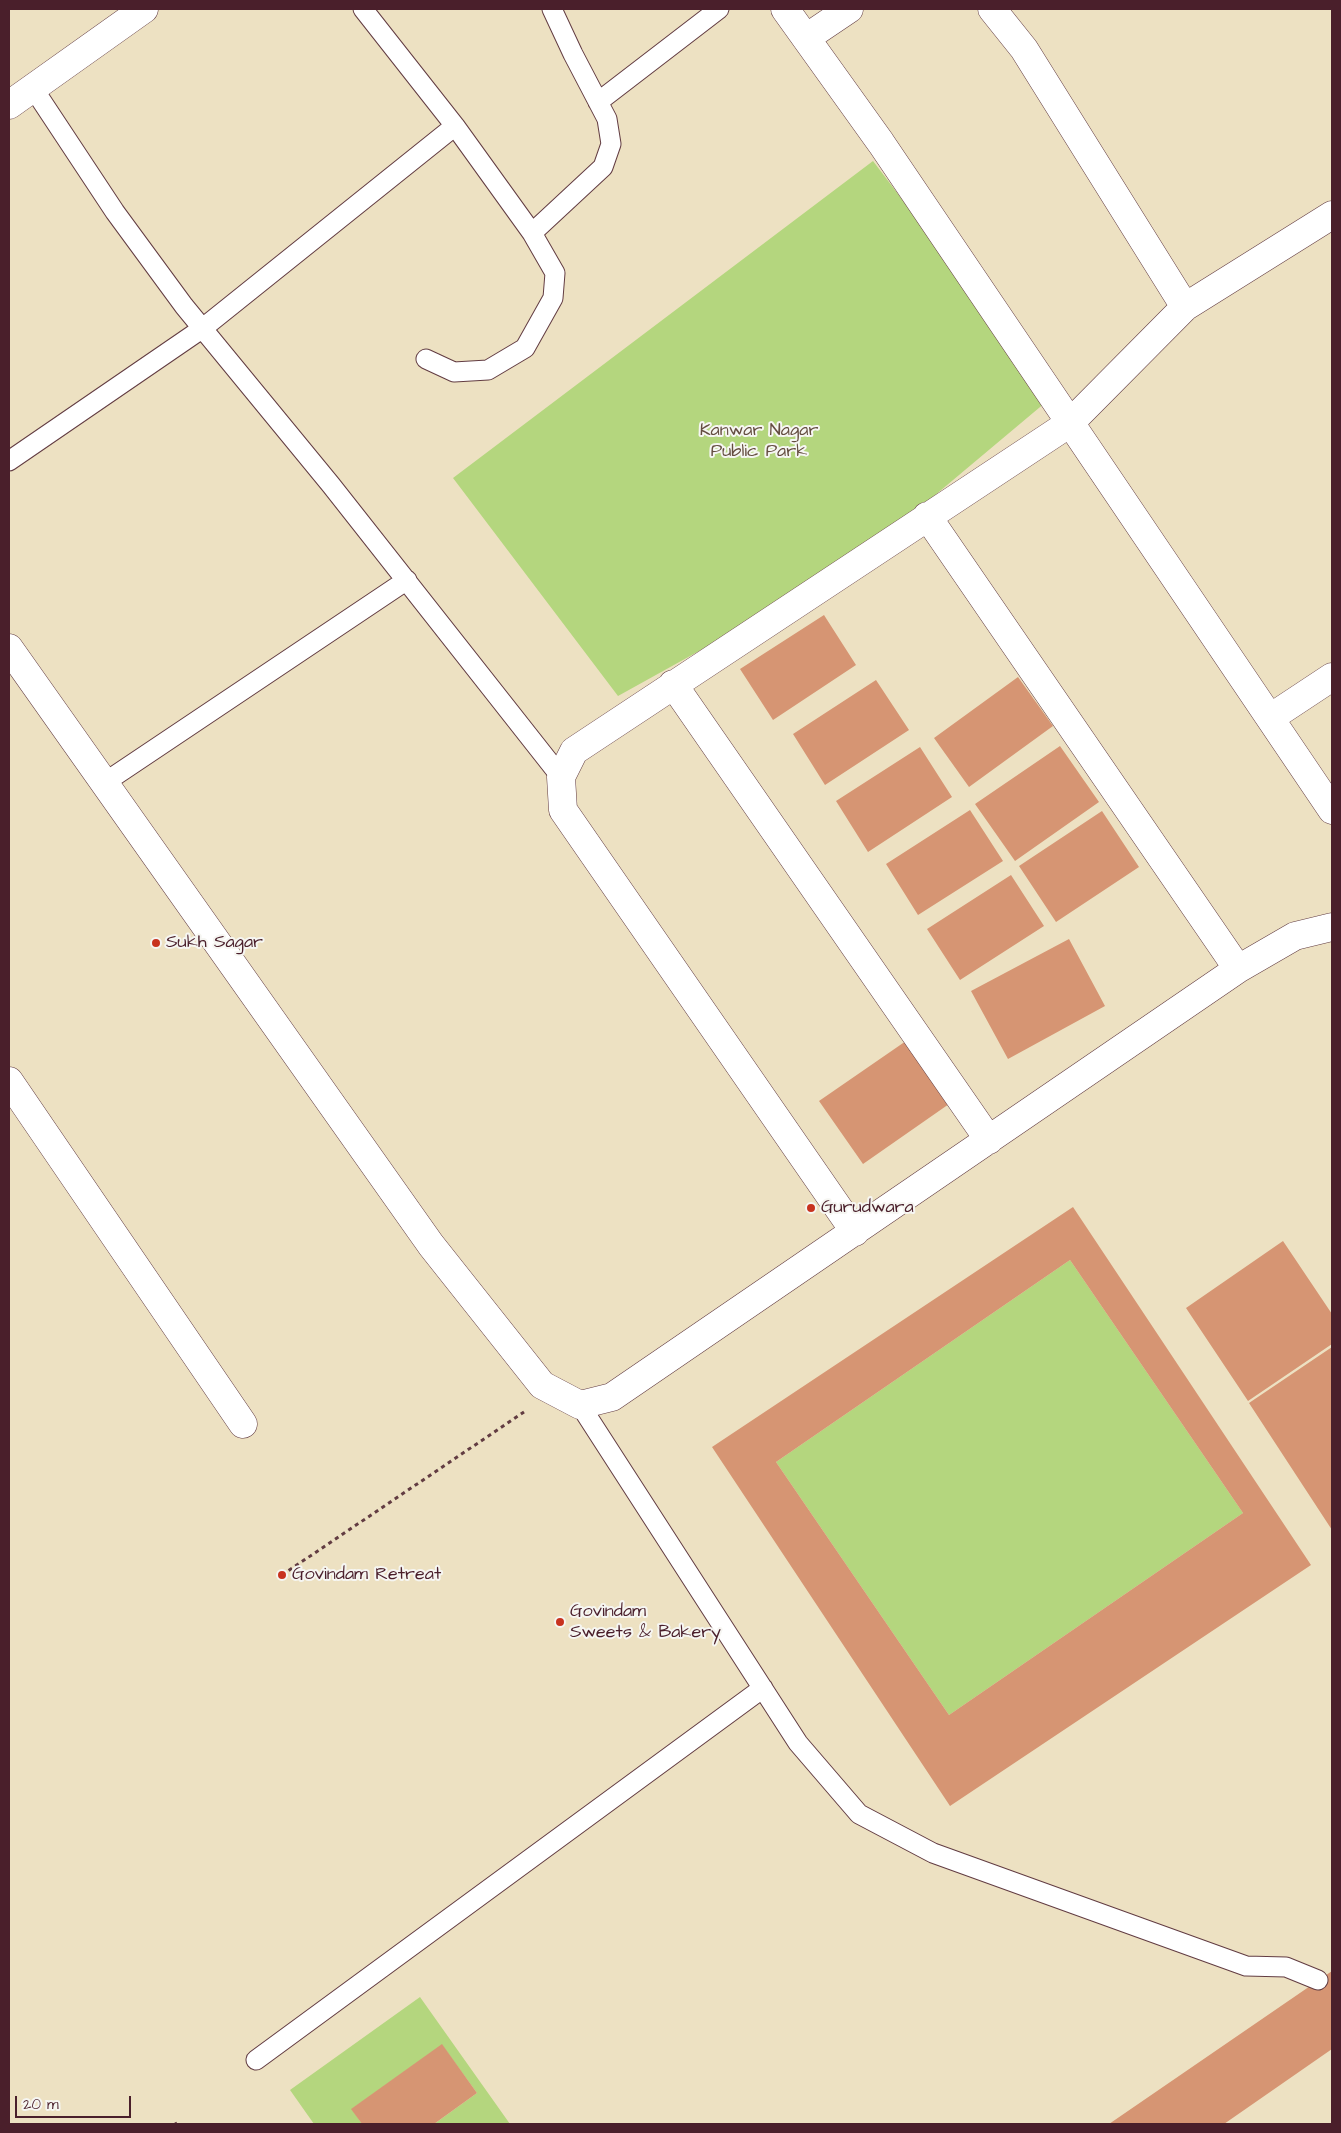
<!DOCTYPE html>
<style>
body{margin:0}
#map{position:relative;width:1341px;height:2133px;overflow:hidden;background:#ede1c2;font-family:"Architects Daughter",sans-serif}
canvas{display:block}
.frame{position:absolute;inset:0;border:10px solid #4a1f2b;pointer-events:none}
.scale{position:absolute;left:15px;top:2096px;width:116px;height:22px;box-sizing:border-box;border:2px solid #4a1f2b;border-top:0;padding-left:6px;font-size:15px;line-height:18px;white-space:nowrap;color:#4a1f2b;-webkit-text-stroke:4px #f6f6f2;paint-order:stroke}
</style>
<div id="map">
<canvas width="1341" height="2133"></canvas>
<div class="frame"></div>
<div class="scale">20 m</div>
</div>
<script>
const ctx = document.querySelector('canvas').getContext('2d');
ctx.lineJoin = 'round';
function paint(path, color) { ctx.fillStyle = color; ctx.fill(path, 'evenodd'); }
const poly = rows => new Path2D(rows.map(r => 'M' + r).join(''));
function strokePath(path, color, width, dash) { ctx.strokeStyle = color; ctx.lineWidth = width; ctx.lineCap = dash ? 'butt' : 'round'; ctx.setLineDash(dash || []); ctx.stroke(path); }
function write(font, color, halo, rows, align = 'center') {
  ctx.font = font + ' "Architects Daughter",sans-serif'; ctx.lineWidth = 4; ctx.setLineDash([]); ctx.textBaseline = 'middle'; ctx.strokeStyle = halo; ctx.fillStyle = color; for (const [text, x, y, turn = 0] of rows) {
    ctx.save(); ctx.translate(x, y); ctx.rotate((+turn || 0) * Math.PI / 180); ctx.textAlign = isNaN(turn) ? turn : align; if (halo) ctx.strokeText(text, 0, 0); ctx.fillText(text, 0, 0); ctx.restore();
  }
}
paint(poly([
 [873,161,1052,397,847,569,618,696,453,478],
 [1070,1260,1243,1513,949,1715,776,1462],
 [420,1997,510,2124,434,2124,477,2093,442,2045,352,2109,362,2124,314,2124,290,2090]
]), '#b4d67e');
paint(poly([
 [824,615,856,665,773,720,740,669],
 [1018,677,1053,726,969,787,934,738],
 [876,680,909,730,825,785,793,734],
 [1060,746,1099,802,1015,861,975,804],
 [920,747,952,797,868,852,836,801],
 [970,810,1003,861,918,915,886,864],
 [1102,811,1139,867,1056,922,1019,866],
 [1011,875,1044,926,960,980,927,929],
 [1069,939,1105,1006,1008,1059,971,991],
 [906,1041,949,1104,863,1164,819,1101],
 [1073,1207,1311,1565,950,1806,712,1447],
 [1070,1260,1243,1513,949,1715,776,1462],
 [1283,1241,1332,1314,1332,1344,1248,1401,1186,1308],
 [1332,1347,1332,1530,1249,1403],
 [1332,1971,1332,2049,1224,2124,1109,2124],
 [442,2044,477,2093,434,2124,362,2124,351,2109]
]), '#d69573');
const lane = poly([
 [363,9,455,126,532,233,555,273,553,298,525,348,488,370,454,372,426,359],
 [33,88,115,212,184,306,331,485,561,777],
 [598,102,719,9],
 [532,233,603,167,611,144,607,119,573,54,552,9],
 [9,461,203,328,455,126],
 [104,783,407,580],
 [580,1405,798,1743,859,1814,933,1853,1246,1966,1286,1967,1318,1980],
 [256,2060,763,1688]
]);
const street = poly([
 [785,9,881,143,1332,810],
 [992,9,1024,49,1185,307],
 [806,38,849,9],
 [9,105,144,9],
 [927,516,1238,969],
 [9,648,431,1245,542,1385,580,1405,612,1397,1238,969,1295,936,1332,927],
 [673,684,989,1140],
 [1270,718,1332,677],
 [9,1081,243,1424],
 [855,1232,563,810,561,777,574,751,1070,423,1185,307,1332,215]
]);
strokePath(lane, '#623c42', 21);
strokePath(street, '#623c42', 29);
strokePath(poly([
 [282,1575,524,1412],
 [175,2124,177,2123]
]), '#623c42', 3, [4, 4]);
strokePath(lane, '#fff', 19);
strokePath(street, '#fff', 28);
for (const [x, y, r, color] of [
 [156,943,5,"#c8321e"],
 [811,1208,5,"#c8321e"],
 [282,1575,5,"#c8321e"],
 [560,1622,5,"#c8321e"]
]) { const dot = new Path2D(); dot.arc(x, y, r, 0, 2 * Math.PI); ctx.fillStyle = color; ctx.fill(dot); strokePath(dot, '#f6f6f2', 2); }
write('18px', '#644d40', '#f6f6f2', [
 ["Kanwar Nagar",759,431],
 ["Public Park",759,452]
]);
write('18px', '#4a1f2b', '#f6f6f2', [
 ["Sukh Sagar",166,943],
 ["Gurudwara",821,1208],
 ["Govindam Retreat",292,1575],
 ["Govindam",570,1612],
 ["Sweets & Bakery",570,1633]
], 'left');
</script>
